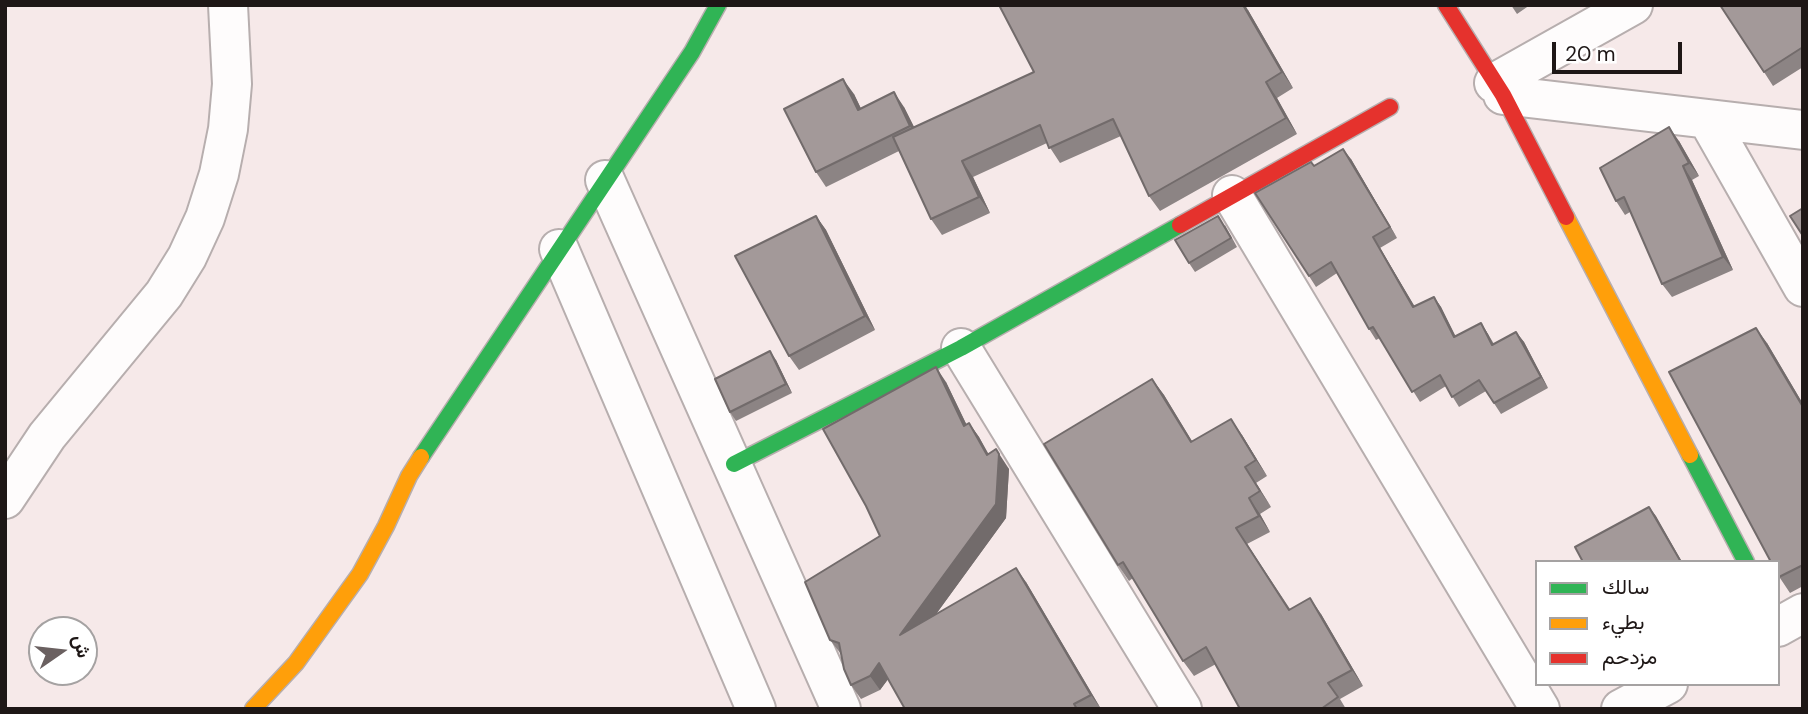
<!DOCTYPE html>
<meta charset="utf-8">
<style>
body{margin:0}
#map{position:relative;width:1808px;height:714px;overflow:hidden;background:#f6e9e9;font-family:"DM Sans",Vazirmatn,sans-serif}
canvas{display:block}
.frame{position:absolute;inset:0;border:7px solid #1e1716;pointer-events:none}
.legend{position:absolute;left:1535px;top:560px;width:245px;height:126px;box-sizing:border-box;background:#fff;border:2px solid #a5a2a2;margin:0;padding:9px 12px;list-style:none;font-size:21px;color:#1e1716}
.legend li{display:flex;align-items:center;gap:14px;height:35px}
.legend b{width:35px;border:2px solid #a5a2a2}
.north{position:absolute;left:28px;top:616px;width:70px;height:70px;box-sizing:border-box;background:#fff;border:2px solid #a5a2a2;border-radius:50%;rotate:76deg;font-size:19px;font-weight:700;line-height:28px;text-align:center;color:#1e1716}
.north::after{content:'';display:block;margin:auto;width:24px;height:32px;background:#6a6060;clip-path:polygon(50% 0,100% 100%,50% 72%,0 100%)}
.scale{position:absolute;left:1552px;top:42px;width:130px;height:32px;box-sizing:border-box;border:4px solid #1e1716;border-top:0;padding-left:9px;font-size:21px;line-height:24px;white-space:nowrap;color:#1e1716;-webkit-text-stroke:5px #fff;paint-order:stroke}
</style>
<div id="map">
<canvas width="1808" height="714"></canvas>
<div class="frame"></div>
<ul class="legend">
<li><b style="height:9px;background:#30b455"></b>سالك</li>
<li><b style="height:9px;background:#ff9f0a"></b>بطيء</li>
<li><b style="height:9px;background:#e5322d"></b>مزدحم</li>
</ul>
<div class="north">ش</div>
<div class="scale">20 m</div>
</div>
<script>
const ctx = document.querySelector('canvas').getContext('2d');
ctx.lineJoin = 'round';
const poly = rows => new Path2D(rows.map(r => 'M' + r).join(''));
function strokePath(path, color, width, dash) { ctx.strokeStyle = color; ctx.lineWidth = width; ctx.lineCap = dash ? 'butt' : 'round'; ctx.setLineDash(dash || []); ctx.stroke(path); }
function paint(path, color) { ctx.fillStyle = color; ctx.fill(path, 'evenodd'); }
const street = poly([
 [1494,83,1633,5],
 [1503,95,1803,130],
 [1708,120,1803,287],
 [605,180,841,709],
 [1232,195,1540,709],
 [559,249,756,709],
 [961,348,1182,709],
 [5,499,47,436,164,294,187,257,205,218,219,174,228,129,232,84,228,5],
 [1778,627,1803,613],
 [1621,709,1668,684]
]);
const fast = poly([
 [1690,455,1746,562],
 [421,457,692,52,718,5],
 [734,464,961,348,1180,225]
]);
const slow = poly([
 [1566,217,1690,455],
 [253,709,296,663,360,574,386,526,409,476,421,457]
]);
const jam = poly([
 [1446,5,1503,95,1566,217],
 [1180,225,1390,107]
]);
strokePath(street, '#b7aeae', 42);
strokePath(fast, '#b7aeae', 19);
strokePath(slow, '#b7aeae', 19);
strokePath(jam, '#b7aeae', 19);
strokePath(street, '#fefcfc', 38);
strokePath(fast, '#30b455', 16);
strokePath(slow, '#ff9f0a', 16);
strokePath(jam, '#e5322d', 16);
paint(poly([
 [1511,5,1530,5,1517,14],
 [1803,5,1803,67,1773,86,1764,72],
 [1248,10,1293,88,1277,98,1297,134,1160,211,1149,196,1121,136,1060,163,1047,143,973,177,990,213,942,235,931,219,899,151,826,187,816,172,854,94,861,109,904,107,914,127,1034,72],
 [1679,141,1699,176,1692,180,1733,270,1672,297,1662,284,1630,212,1625,215,1616,201],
 [1351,159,1397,238,1380,248,1414,306,1434,297,1441,307,1455,336,1481,323,1488,334,1494,344,1516,332,1524,342,1548,388,1501,414,1486,391,1459,407,1446,386,1420,402,1380,338,1376,340,1369,329,1337,273,1316,287,1309,276,1314,165],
 [816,216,826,230,875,330,799,370,789,356],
 [1225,225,1237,247,1195,272,1189,263],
 [1767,343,1803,404,1803,586,1790,593,1778,575],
 [776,360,792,393,736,421,730,412],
 [1152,379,1164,395,1192,441,1242,435,1267,476,1256,483,1271,507,1260,514,1270,532,1247,544,1290,609,1321,614,1363,686,1340,699,1346,709,1240,709,1216,664,1194,676,1183,661,1133,578,1129,581,1118,565],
 [946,382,966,424,969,423,979,437,988,454,1009,469,1006,518,936,614,1026,582,1101,709,905,709,888,679,880,690,861,699,851,685,841,654,830,640,880,536]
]), '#8c8484');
paint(poly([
 [1243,5,1245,5,1248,10,1293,88,1282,72],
 [843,79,854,94,869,125,858,110],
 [1266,82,1277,98,1297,134,1286,118],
 [894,92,904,107,921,141,910,126],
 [1669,127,1679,141,1699,176,1689,163],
 [1343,149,1351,159,1397,238,1390,227],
 [962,161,973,177,990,213,979,197],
 [1683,166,1692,180,1733,270,1723,257],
 [816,216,826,230,875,330,865,316],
 [1373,237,1380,248,1421,317,1413,307],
 [1434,297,1441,307,1461,347,1454,337],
 [1481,323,1488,334,1499,356,1492,345],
 [1756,328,1767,343,1803,404,1803,407],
 [1516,332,1524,342,1548,388,1541,377],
 [770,351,776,360,792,393,786,384],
 [936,367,946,382,974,440,964,426],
 [1152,379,1164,395,1202,458,1191,442],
 [1231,419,1242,435,1267,476,1256,460],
 [969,423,979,437,997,469,987,455],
 [996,449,1009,469,1006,518,910,650,900,635],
 [1245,467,1256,483,1271,507,1260,491],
 [1249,498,1260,514,1270,532,1259,516],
 [1649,507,1656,516,1682,562,1681,562],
 [1236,528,1247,544,1300,626,1289,610],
 [1016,568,1026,582,1101,709,1091,695],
 [1310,598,1321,614,1363,686,1352,670],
 [879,663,889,678,880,690,870,676]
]), '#726b6b');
const building = poly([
 [999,5,1243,5,1282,72,1266,82,1286,118,1149,196,1113,119,1049,148,1040,125,962,161,979,197,931,219,893,137,1034,72,999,5],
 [1720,5,1803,5,1803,47,1764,72,1720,5],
 [843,79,858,110,894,92,910,126,816,172,784,109,843,79],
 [1669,127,1689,163,1683,166,1723,257,1662,284,1624,197,1616,201,1600,168,1669,127],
 [1343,149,1390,227,1373,237,1413,307,1434,297,1454,337,1481,323,1492,345,1516,332,1541,377,1494,403,1479,380,1452,397,1440,375,1412,392,1373,327,1369,329,1331,262,1309,276,1255,193,1311,162,1314,166,1343,149],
 [1803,208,1803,236,1790,216,1803,208],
 [816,216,865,316,789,356,735,256,816,216],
 [1218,216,1231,238,1189,263,1175,240,1218,216],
 [1756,328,1803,407,1803,565,1779,577,1778,562,1771,562,1669,372,1756,328],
 [770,351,786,384,730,412,715,379,770,351],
 [936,367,964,426,969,423,987,455,996,449,999,454,996,504,900,635,1016,568,1091,695,1074,704,1077,709,905,709,879,663,870,676,851,685,844,669,839,643,830,640,805,582,880,536,866,506,823,429,936,367],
 [1152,379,1191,442,1231,419,1256,460,1245,467,1260,491,1249,498,1259,516,1236,528,1289,610,1310,598,1352,670,1328,683,1338,697,1321,709,1240,709,1206,647,1183,661,1123,562,1118,565,1044,444,1152,379],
 [1649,507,1681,562,1583,562,1575,547,1649,507]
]);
paint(building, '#a39999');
strokePath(building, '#726b6b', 2);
</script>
